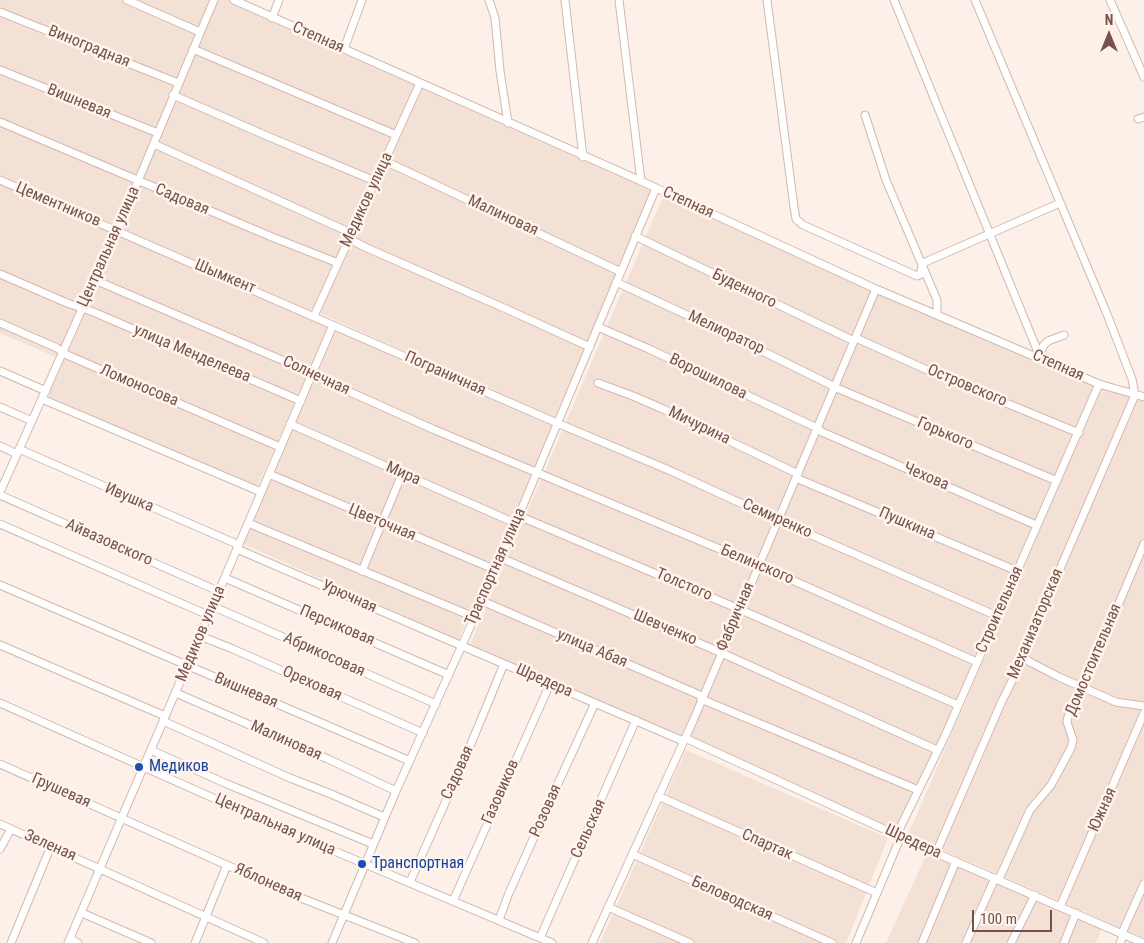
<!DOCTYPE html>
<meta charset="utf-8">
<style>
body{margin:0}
#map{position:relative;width:1144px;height:943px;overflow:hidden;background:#fcf0e8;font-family:"Roboto Condensed",sans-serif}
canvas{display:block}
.north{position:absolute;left:1084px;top:10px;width:50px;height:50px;-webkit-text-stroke:4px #fff5ee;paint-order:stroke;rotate:0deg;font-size:14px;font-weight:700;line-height:20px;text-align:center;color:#77524b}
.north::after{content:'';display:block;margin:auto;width:18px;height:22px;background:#77524b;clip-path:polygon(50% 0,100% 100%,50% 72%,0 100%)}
.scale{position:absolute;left:972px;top:910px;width:80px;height:22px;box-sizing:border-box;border:2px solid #77524b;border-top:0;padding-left:6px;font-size:15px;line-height:18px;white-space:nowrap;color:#77524b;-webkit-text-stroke:4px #fff5ee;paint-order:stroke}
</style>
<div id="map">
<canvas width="1144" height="943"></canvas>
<div class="north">N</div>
<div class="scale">100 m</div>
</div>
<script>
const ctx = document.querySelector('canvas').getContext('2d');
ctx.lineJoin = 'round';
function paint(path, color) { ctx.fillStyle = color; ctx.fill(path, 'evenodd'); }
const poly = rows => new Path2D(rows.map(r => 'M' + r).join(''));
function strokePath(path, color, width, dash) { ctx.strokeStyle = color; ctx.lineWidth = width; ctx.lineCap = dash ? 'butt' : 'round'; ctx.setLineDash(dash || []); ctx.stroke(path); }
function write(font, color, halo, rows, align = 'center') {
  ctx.font = font + ' "Roboto Condensed",sans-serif'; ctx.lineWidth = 5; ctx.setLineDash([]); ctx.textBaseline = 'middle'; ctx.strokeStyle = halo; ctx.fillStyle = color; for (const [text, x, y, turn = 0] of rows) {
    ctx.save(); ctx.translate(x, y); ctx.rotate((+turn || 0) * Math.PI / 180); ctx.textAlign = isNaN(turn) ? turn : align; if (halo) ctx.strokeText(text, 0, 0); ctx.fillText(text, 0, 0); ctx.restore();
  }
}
paint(poly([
 [0,0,211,0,58,358,0,333],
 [216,0,244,0,420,77,313,319,329,326,257,488,43,394],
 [424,79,659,184,554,418,319,313],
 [664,194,1097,380,982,641,937,750,900,832,469,647],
 [337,324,556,420,512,518,294,421],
 [1103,387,1144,400,1144,938,908,835,1090,412],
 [290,424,512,520,458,640,239,542],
 [686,750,888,838,846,943,600,943],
 [927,853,1102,929,1096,943,886,943]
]), '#f4e1d6');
const minor = poly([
 [127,0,200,32],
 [234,0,641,181,876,289,1099,384,1144,397],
 [489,0,495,18,500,71,508,123],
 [565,0,583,157],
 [619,0,641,181],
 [767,0,794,207,796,219,803,225,917,276,920,275,923,263,1060,203],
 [894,0,1040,357],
 [1110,0,1144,77],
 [0,12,178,83],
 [272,18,279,0],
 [193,49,396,135],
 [344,49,362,0],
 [0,70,158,133],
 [173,95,267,136,375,181],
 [865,115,886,180,937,300,937,314],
 [1138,119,1144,117],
 [0,122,272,237,338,263],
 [154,144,351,233],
 [385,161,621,272],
 [0,180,557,423,671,471,777,520,997,616],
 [635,236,854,341],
 [349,239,367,248,504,308,590,347],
 [0,274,67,303,91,311,301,401],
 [95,280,305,370,312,375,435,430,758,565,977,662],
 [616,282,732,336,839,389,1057,481],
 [314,316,420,83],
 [0,323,57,348,67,355,280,447],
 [598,327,649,349,817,428,822,432,1036,525],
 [856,338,945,378,1079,433],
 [1040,357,1043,346,1048,341,1064,335],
 [0,371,46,391],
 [598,383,633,396,663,409,798,474],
 [42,399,261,492],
 [0,407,32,421],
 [290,424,515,523],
 [0,446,17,454],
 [19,449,239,545],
 [269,474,496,570],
 [796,478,1017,571],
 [0,492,117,231,214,0],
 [0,495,218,591],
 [519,516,739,609,958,705],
 [248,523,474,617],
 [0,524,208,615],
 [237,549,683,741],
 [501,558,715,650,937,750],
 [362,571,402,474],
 [225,578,449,675],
 [0,585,410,761],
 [482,601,702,696],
 [212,606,436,704],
 [200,636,233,649,423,733],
 [0,645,165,716],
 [1025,658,1030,662,1059,677,1116,702,1144,706],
 [176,693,328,759,396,791],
 [701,699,918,790],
 [0,703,294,834,552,943],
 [163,721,290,778,331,794,384,817],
 [685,738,936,853,1143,943],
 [151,750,227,784,373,844],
 [0,764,296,896,415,943],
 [658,796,877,893],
 [0,824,264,943],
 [897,834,945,736,1099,384],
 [0,849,11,829],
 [936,853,1002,701,1021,663,1025,658,1026,650,1044,606,1135,395,1132,379,1107,314,975,0],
 [632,854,832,943],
 [999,879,1030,810,1051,785,1071,748,1073,740,1067,722,1068,717,1083,688,1144,544],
 [410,882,468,751,504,664],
 [453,901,550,684],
 [608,907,690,943],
 [1060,907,1144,713],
 [82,913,151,943],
 [499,920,509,893,556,788,595,703],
 [1122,933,1144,884],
 [540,938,636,720],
 [70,939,78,943],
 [11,943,51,846],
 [68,943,333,325],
 [195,943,227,865],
 [332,943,396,791,496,570,656,188],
 [592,943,693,721,876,289],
 [856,943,901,836],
 [922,943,956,861],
 [966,943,995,878],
 [1011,943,1035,895],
 [1064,943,1076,913],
 [1120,943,1124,934]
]);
strokePath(minor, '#d1b8b0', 9);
strokePath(minor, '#fff', 7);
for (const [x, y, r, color] of [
 [139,767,5,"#1a4fb4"],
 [362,864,5,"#1a4fb4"]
]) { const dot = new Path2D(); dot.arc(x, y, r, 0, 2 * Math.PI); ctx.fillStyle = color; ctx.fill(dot); strokePath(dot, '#fff5ee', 2); }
write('16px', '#77524b', '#fff5ee', [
 ["Степная",318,38,24],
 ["Виноградная",89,47,22],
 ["Вишневая",79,102,22],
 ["Садовая",182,200,23],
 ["Медиков улица",367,200,-65],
 ["Степная",688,203,25],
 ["Цементников",58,205,23],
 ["Малиновая",503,216,25],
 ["Центральная улица",109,247,-66],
 ["Шымкент",225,277,23],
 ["Буденного",744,289,26],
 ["Мелиоратор",726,333,25],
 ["улица Менделеева",192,354,23],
 ["Степная",1058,366,24],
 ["Пограничная",445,374,24],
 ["Солнечная",316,376,25],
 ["Ворошилова",708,377,26],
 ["Ломоносова",139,386,23],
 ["Островского",967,386,23],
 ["Мичурина",699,426,26],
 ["Горького",945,434,23],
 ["Мира",403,474,24],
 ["Чехова",926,477,23],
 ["Ивушка",129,498,23],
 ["Семиренко",777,519,24],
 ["Цветочная",382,523,23],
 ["Пушкина",907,524,23],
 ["Айвазовского",109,543,24],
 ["Белинского",757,565,23],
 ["Траспортная улица",496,567,-66],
 ["Толстого",684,585,23],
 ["Урючная",349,597,24],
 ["Строительная",1000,610,-66],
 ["Фабричная",736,617,-67],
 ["Механизаторская",1036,624,-67],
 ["Персиковая",337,626,23],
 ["Шевченко",665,628,23],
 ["Медиков улица",201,634,-67],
 ["улица Абая",592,649,23],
 ["Абрикосовая",324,655,24],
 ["Домостоительная",1094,660,-67],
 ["Шредера",544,681,24],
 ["Ореховая",312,684,24],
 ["Вишневая",246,691,23],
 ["Малиновая",286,741,24],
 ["Садовая",458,773,-66],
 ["Грушевая",61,791,24],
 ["Газовиков",501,792,-66],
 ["Южная",1103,810,-66],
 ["Розовая",546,811,-66],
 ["Центральная улица",275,825,24],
 ["Сельская",589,829,-66],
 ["Шредера",913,842,25],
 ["Спартак",767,845,24],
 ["Зеленая",50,846,24],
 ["Яблоневая",268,883,24],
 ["Беловодская",732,899,24]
]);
write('16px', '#164399', '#fff5ee', [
 ["Медиков",149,767],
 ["Транспортная",372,864]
], 'left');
</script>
